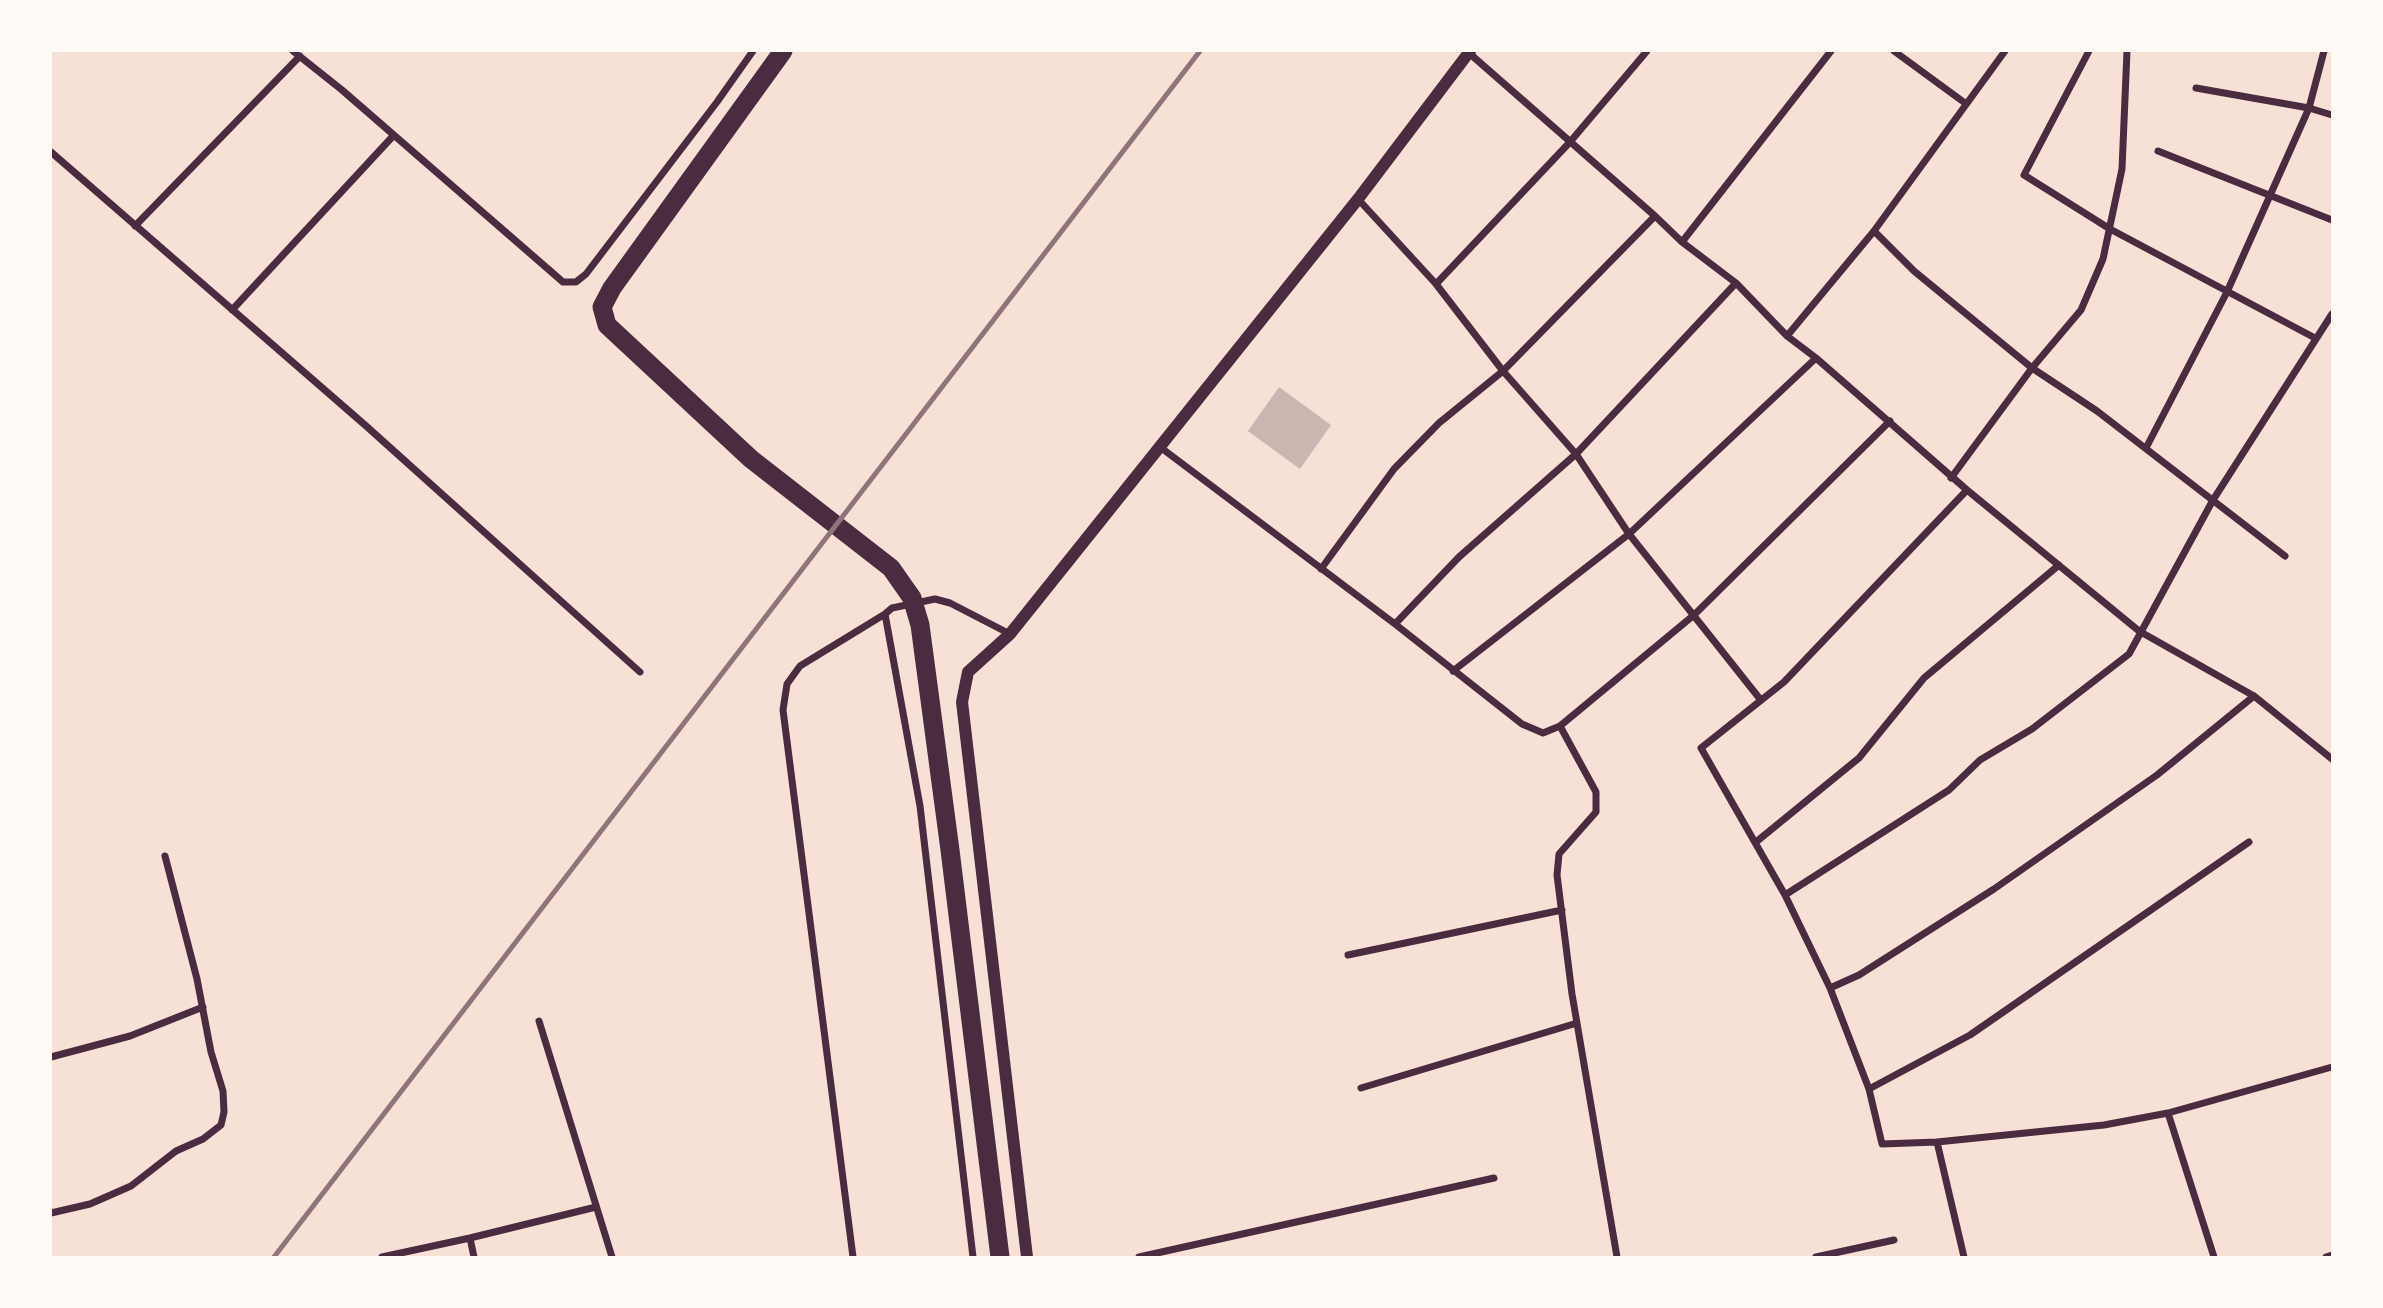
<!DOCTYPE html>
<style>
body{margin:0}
#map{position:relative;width:2383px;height:1308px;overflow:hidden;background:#f7e1d7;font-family:Mulish,sans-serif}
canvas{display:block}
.frame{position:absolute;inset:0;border:52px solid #fffaf5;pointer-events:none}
</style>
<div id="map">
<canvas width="2383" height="1308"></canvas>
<div class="frame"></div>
</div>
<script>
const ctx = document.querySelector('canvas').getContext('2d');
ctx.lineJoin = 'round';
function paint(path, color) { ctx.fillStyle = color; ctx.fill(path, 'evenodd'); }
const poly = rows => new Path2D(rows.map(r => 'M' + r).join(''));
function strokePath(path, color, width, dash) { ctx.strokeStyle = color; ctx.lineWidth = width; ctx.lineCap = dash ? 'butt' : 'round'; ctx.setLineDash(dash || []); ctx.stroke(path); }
paint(poly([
 [1279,387,1331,425,1300,469,1248,431]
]), '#ccb4b1');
strokePath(poly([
 [293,51,342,90,563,282,576,282,586,274,717,102,753,51],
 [1894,51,1965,103],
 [2089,51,2024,175,2110,229,2315,338],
 [1469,53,1655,216,1682,242,1736,283,1787,336,1816,358,1967,490,2139,631,2254,696,2332,759],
 [2196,88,2309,108,2332,115],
 [2158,151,2332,220],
 [51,152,365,425,640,672],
 [1358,199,1436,284,1503,371,1576,454,1629,534,1760,699],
 [135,226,300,56],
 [1874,231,1914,271,2032,368,2097,411,2285,556],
 [1682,242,1831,51],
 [1436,284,1570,142,1647,51],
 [232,310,394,135],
 [1787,336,1874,231,2005,51],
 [1160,447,1395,624,1522,724,1543,733,1560,726,1694,615,1890,421],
 [2146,448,2227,292,2309,108,2324,51],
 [1951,478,2032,368,2081,310,2103,259,2122,169,2127,51],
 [1967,490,1784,682,1701,748,1785,895,1830,988,1869,1089,1882,1144,1937,1142,2104,1125,2168,1113,2332,1067],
 [1321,569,1394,469,1439,423,1503,371,1655,216],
 [1395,624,1459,557,1576,454,1736,283],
 [1453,671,1629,534,1816,358],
 [1560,726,1596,792,1596,812,1559,854,1557,875,1572,994,1617,1257],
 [1756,842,1859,758,1924,678,2059,565],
 [1785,895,1949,790,1980,760,2032,729,2129,654,2213,500,2332,314],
 [1348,955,1562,910],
 [1830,988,1859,975,1994,889,2157,775,2254,696],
 [539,1021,612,1257],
 [51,1057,130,1036,203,1007],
 [1361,1088,1577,1023],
 [1869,1089,1970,1035,2249,842],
 [2168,1113,2214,1257],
 [1937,1142,1964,1257],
 [51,1213,90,1204,131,1186,176,1151,203,1139,221,1125,224,1112,223,1091,211,1052,197,979,165,856],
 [470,1238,474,1257],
 [382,1257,470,1238,596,1207],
 [853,1257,783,710,787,684,800,666,885,614],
 [973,1257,920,806,885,614,892,608,935,599,950,603,1010,634],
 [1139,1257,1494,1178],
 [1816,1257,1894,1240],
 [2326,1257,2332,1255]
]), '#4a2c40', 7);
strokePath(poly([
 [1027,1257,962,702,968,672,1010,634,1358,199,1470,51]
]), '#4a2c40', 12);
strokePath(poly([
 [783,51,612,288,602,307,607,325,751,459,891,568,912,598,920,625,950,850,1000,1257]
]), '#4a2c40', 19);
strokePath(poly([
 [274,1257,1200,51]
]), '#8f747c', 5);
</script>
